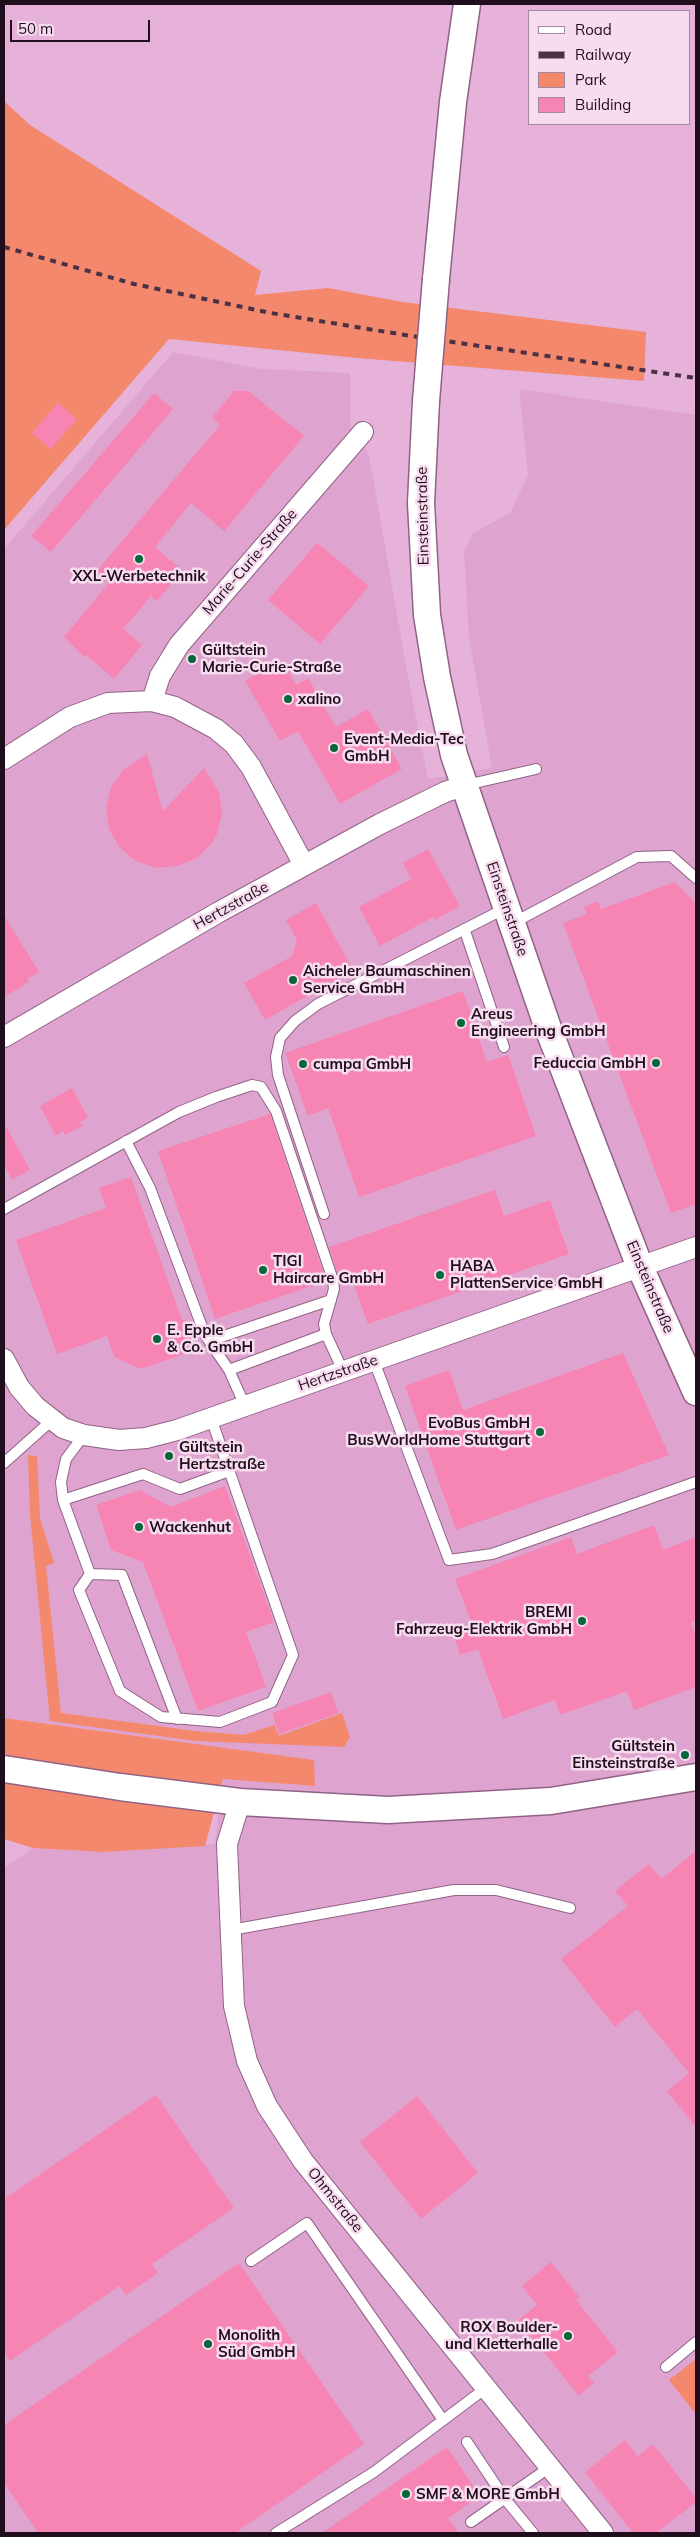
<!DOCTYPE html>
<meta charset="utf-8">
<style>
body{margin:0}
#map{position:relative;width:700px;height:2537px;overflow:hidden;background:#e6b2d9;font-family:Mulish,sans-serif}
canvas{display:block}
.frame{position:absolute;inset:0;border:5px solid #200e1c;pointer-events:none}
.legend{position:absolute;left:528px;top:10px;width:162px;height:115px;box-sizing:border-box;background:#f7dcef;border:1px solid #a18a9b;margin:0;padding:6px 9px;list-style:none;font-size:15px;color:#200e1c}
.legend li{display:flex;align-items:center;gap:10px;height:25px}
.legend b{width:25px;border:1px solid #a18a9b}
.scale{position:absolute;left:10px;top:20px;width:140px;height:22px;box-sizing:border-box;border:2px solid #200e1c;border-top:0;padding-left:6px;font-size:15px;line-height:18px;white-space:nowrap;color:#200e1c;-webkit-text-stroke:4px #f7dcef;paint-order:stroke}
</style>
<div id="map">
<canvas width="700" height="2537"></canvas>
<div class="frame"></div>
<ul class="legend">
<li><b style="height:6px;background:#fff"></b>Road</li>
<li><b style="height:6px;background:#4b3145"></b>Railway</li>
<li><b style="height:14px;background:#f4886c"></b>Park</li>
<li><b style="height:14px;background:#f785b3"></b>Building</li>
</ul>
<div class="scale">50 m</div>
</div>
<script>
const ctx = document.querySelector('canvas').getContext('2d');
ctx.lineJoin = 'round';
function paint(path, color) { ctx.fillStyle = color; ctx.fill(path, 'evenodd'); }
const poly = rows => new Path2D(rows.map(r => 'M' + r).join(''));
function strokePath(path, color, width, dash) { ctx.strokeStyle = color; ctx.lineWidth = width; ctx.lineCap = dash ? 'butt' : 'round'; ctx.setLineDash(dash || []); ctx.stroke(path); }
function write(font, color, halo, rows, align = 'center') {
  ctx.font = font + ' Mulish,sans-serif'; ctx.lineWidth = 5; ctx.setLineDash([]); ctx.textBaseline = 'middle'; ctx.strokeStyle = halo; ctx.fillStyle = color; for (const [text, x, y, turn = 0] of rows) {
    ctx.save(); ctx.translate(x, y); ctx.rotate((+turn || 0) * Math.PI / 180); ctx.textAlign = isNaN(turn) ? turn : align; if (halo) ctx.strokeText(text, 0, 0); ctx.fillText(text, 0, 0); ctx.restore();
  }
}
paint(poly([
 [173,352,262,369,350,373,351,428,369,455,407,672,428,779,492,768,469,638,464,551,473,533,510,513,528,475,519,389,696,415,696,2533,4,2533,4,1868,33,1848,102,1852,215,1844,223,1779,314,1786,313,1760,4,1718,4,549]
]), '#dea4cf');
paint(poly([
 [4,101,30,125,261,271,255,295,328,288,403,302,646,332,644,381,357,358,169,339,4,530],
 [28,1455,37,1456,40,1518,54,1563,46,1566,61,1713,195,1731,244,1735,274,1725,279,1736,342,1713,350,1737,344,1747,195,1741,50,1721,30,1515],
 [4,1718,314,1760,315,1786,223,1779,205,1846,102,1852,33,1848,4,1839],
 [696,2359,696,2414,669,2380]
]), '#f4886c');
paint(poly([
 [234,391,248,391,304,436,224,531,191,503,155,547,182,570,157,601,151,596,123,629,142,645,114,679,86,655,84,657,64,637,109,583,96,572,220,425,212,418],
 [154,393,173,409,51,552,31,536],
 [58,403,77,419,51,449,32,433],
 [317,543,369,586,320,644,268,600],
 [282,660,296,685,308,678,336,727,368,709,402,769,340,804,298,731,280,741,245,681],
 [147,754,163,811,204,768,219,792,222,813,217,834,212,843,197,858,177,866,156,868,136,861,119,847,109,829,106,808,111,787,123,770],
 [428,849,460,906,434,920,433,917,380,946,359,907,411,879,403,863],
 [675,882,696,904,696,1204,671,1213,563,923,587,914,584,907,598,901,601,909],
 [316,903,353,970,265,1020,244,983,292,956,297,940,286,920],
 [4,915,39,972,27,979,29,982,4,997],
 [463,991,487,1062,508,1055,536,1136,359,1197,328,1108,308,1116,285,1053],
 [72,1088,88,1118,80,1122,83,1126,65,1135,63,1131,56,1136,40,1106],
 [270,1114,326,1281,215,1319,158,1151],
 [4,1123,30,1170,12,1180,4,1164],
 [131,1177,182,1320,185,1320,196,1350,141,1369,114,1357,107,1336,57,1354,16,1240,106,1208,99,1188],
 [495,1190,504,1216,550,1200,569,1254,368,1324,350,1273,339,1277,329,1247],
 [623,1353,669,1455,456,1530,405,1386,449,1370,463,1410],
 [225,1486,274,1622,246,1632,266,1687,198,1711,143,1562,111,1550,96,1505,140,1490,171,1507],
 [654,1525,663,1550,696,1537,696,1620,691,1622,696,1638,696,1687,634,1710,627,1691,560,1715,555,1700,503,1719,478,1649,460,1655,454,1637,474,1630,455,1579,571,1537,577,1554],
 [331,1692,338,1713,279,1734,272,1713],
 [696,1851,696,2127,667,2091,689,2073,637,2009,615,2027,561,1959,628,1906,615,1891,649,1864,661,1879],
 [156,2095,234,2208,152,2264,158,2273,126,2295,119,2286,10,2361,4,2352,4,2199],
 [417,2096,478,2173,421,2219,360,2142],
 [551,2262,580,2298,576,2300,618,2352,588,2376,594,2383,579,2396,518,2320,537,2305,522,2286],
 [239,2263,364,2444,235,2533,38,2533,4,2483,4,2425],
 [625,2440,638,2456,653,2444,696,2498,696,2502,656,2533,633,2533,585,2472],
 [447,2447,480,2496,448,2518,459,2533,322,2533]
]), '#f785b3');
const service = poly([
 [466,785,536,769],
 [513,923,637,857,671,856,696,878],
 [465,931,504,1047],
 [126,1141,150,1188,205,1335,229,1370,245,1406],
 [4,1209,179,1112,216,1097,252,1085,261,1087,276,1111,333,1280,334,1289,324,1324,326,1334,343,1371],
 [324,1214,278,1075,276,1057,280,1038,295,1021,318,1004,506,908],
 [209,1341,331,1300],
 [374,1361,449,1560,492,1554,696,1482],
 [229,1370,326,1334],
 [84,1435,66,1459,61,1482,63,1500,90,1574,79,1590,120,1691,161,1717,220,1722,272,1702,293,1655,211,1418],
 [4,1463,51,1421],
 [63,1500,143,1474,180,1489,229,1471],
 [90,1574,122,1575,177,1719],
 [231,1930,454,1890,496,1890,570,1908],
 [251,2261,307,2223,443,2420],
 [666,2367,696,2342],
 [467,2442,505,2499,533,2533],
 [471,2522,550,2467],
 [276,2533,374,2472,486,2388]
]);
const minor = poly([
 [152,701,160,676,179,645,363,432],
 [4,759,70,717,108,703,152,701,175,707,216,729,234,744,251,767,304,865],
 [4,1037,219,912,380,824,445,792,463,786],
 [4,1359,19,1387,35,1406,63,1428,84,1435,119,1440,146,1438,177,1430,696,1247],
 [240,1802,227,1844,234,2006,247,2061,267,2106,303,2161,603,2533]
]);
const tertiary = poly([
 [436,279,453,102,467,4],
 [426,401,421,503,427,615,437,677,454,755,548,1028,640,1267,696,1392],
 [4,1769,120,1787,240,1802,388,1810,551,1801,696,1777]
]);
strokePath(service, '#916286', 12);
strokePath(minor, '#916286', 22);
strokePath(tertiary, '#916286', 29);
strokePath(service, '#fff', 10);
strokePath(minor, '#fff', 20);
strokePath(tertiary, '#fff', 26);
strokePath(poly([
 [4,247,134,284,271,313,405,335,696,378]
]), '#4b3145', 4, [6, 6]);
const tertiaryBridge = poly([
 [426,401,436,279]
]);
strokePath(tertiaryBridge, '#916286', 29, []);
strokePath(tertiaryBridge, '#fff', 26);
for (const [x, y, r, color] of [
 [139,559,5,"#06663a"],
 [192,659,5,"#06663a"],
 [288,699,5,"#06663a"],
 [334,748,5,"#06663a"],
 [293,980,5,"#06663a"],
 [461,1023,5,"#06663a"],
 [656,1063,5,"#06663a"],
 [303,1064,5,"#06663a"],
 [263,1270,5,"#06663a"],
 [440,1275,5,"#06663a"],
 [157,1339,5,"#06663a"],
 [540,1432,5,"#06663a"],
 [169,1456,5,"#06663a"],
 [139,1527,5,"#06663a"],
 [582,1621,5,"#06663a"],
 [685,1755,5,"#06663a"],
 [568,2336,5,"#06663a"],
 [208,2344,5,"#06663a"],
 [406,2494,5,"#06663a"]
]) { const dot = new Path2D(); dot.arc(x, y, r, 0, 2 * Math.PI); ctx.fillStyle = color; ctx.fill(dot); strokePath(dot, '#f7dcef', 2); }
write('15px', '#200e1c', '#f7dcef', [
 ["Einsteinstraße",423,516,-91],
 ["Marie-Curie-Straße",250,562,-49],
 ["Hertzstraße",231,906,-29],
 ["Einsteinstraße",507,909,71],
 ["Einsteinstraße",650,1287,67],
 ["Hertzstraße",338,1373,-19],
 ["Ohmstraße",335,2200,51]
]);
write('bold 15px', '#200e1c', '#f7dcef', [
 ["XXL-Werbetechnik",139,576,"center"],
 ["Gültstein",202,650],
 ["Marie-Curie-Straße",202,667],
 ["xalino",298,699],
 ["Event-Media-Tec",344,739],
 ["GmbH",344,756],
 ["Aicheler Baumaschinen",303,971],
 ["Service GmbH",303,988],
 ["Areus",471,1014],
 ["Engineering GmbH",471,1031],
 ["Feduccia GmbH",646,1063,"right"],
 ["cumpa GmbH",313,1064],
 ["TIGI",273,1261],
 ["Haircare GmbH",273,1278],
 ["HABA",450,1266],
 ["PlattenService GmbH",450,1283],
 ["E. Epple",167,1330],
 ["& Co. GmbH",167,1347],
 ["EvoBus GmbH",530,1423,"right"],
 ["BusWorldHome Stuttgart",530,1440,"right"],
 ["Gültstein",179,1447],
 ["Hertzstraße",179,1464],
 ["Wackenhut",149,1527],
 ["BREMI",572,1612,"right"],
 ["Fahrzeug-Elektrik GmbH",572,1629,"right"],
 ["Gültstein",675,1746,"right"],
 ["Einsteinstraße",675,1763,"right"],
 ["ROX Boulder-",558,2327,"right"],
 ["und Kletterhalle",558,2344,"right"],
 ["Monolith",218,2335],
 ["Süd GmbH",218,2352],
 ["SMF & MORE GmbH",416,2494]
], 'left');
</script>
